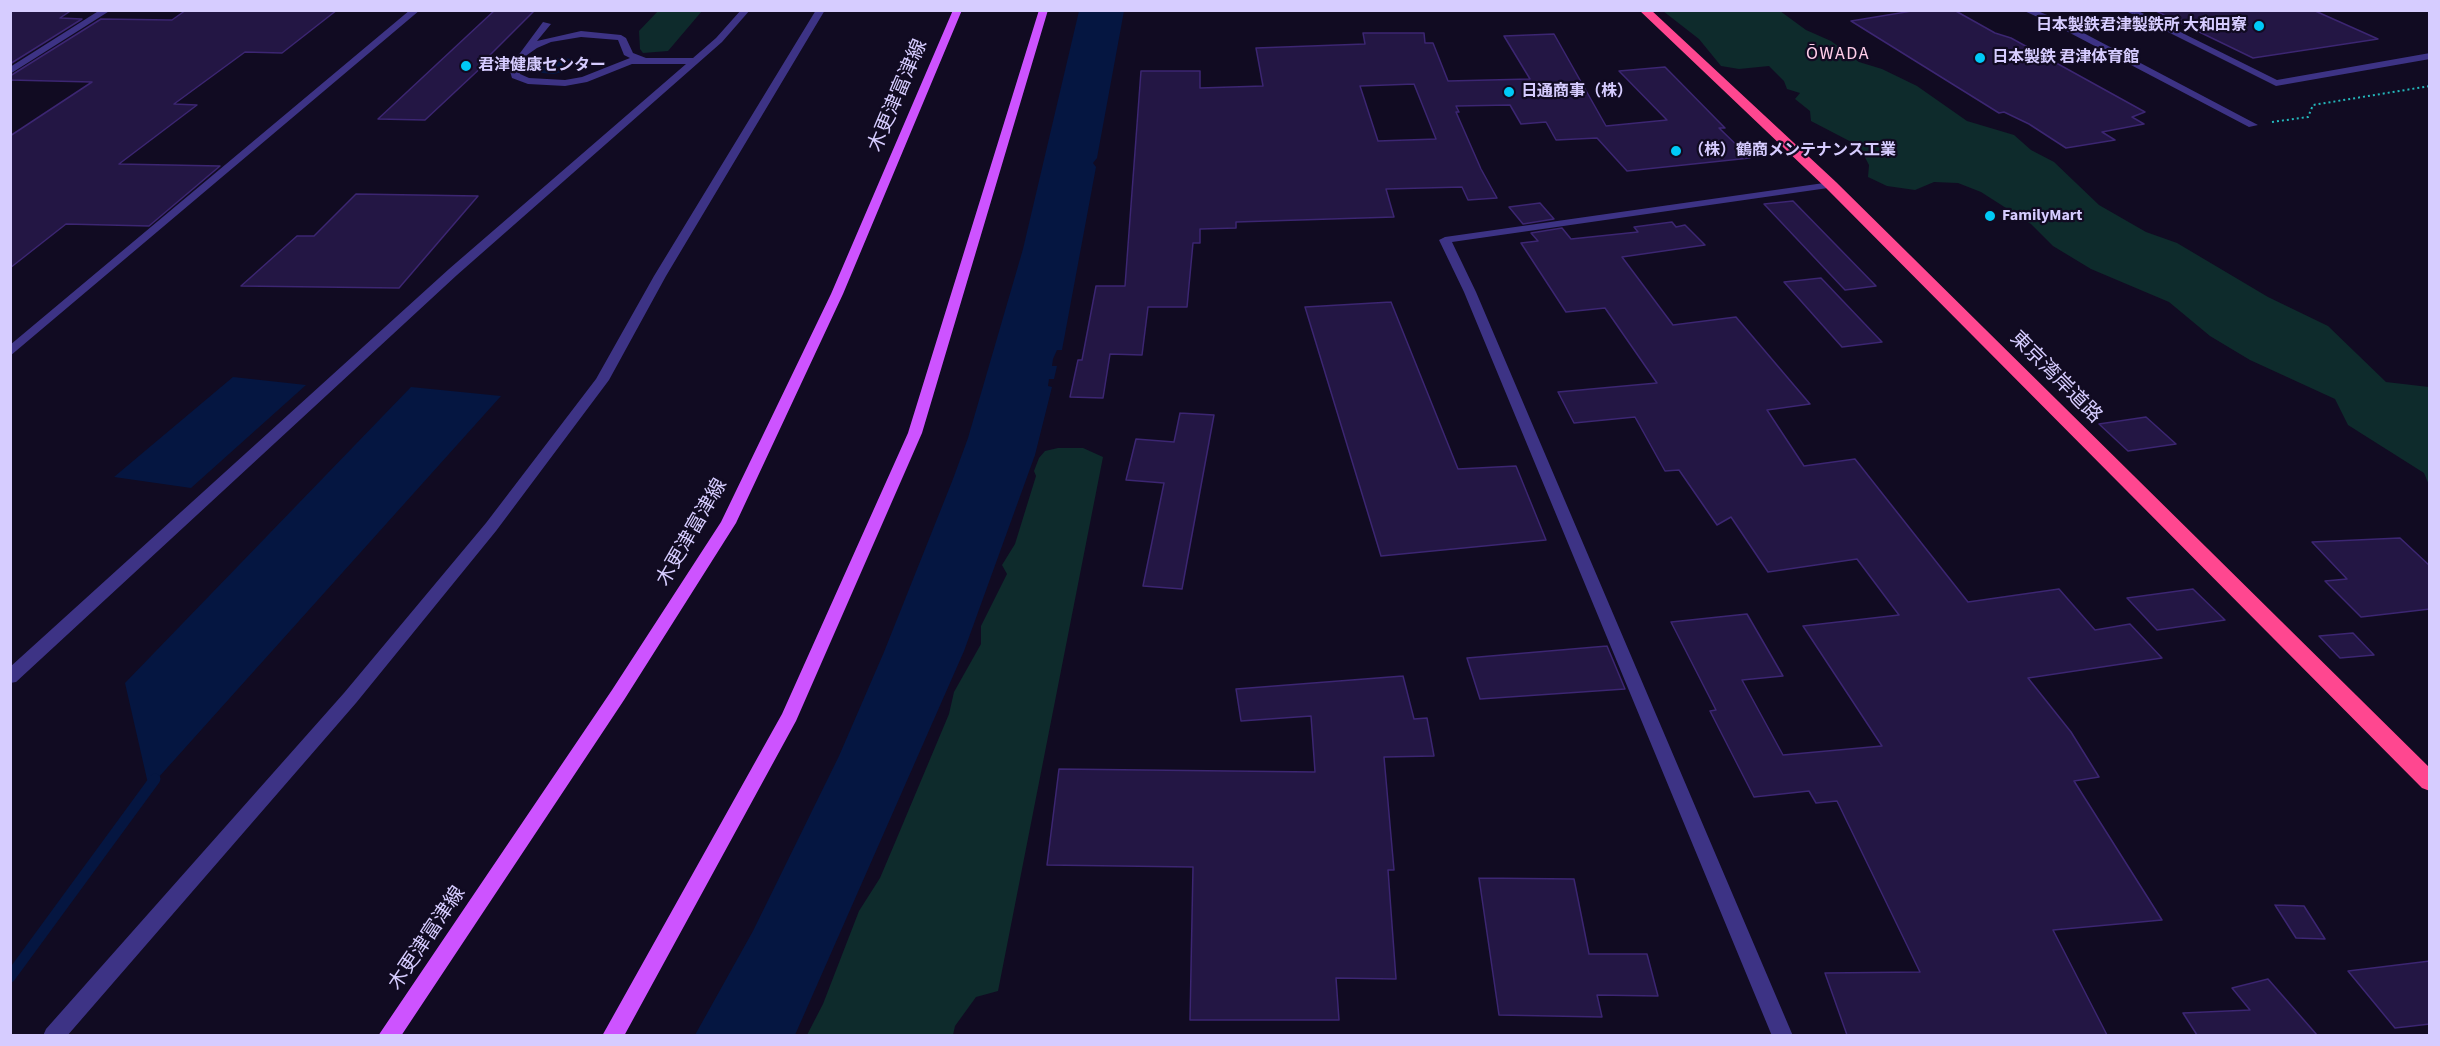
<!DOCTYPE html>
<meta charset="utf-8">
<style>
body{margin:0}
#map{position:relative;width:2440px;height:1046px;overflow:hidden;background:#110b22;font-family:"Source Sans 3",sans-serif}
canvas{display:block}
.frame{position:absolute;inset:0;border:12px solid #d6ccff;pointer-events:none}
</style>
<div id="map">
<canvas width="2440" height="1046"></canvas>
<div class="frame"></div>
</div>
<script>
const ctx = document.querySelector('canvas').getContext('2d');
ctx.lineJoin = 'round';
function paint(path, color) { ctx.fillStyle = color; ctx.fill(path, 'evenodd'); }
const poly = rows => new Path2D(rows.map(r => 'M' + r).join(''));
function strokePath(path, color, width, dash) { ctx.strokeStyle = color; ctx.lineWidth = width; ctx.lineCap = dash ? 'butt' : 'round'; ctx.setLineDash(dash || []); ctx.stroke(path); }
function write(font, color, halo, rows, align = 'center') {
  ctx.font = font + ' "Source Sans 3","Noto Sans JP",sans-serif'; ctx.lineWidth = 4.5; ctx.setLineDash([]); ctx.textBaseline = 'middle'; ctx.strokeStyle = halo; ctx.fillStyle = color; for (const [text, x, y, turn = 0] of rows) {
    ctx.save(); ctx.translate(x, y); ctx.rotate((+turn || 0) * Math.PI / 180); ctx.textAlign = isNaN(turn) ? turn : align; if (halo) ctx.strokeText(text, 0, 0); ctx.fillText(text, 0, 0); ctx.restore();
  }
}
paint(poly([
 [658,11,702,11,668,51,643,53,640,49,639,31],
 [1663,11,1780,11,1806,30,1831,41,1859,62,1882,69,1917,86,1967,121,2014,135,2031,150,2054,162,2099,205,2146,232,2177,243,2268,297,2328,326,2386,382,2429,387,2429,485,2424,473,2348,425,2335,399,2250,360,2210,336,2169,302,2091,269,2053,246,2031,224,1981,192,1958,183,1934,182,1915,190,1887,186,1868,177,1869,165,1859,146,1811,121,1810,111,1795,99,1800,93,1787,89,1784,81,1769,66,1739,69,1721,66,1699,39],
 [1058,448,1083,448,1103,457,998,991,976,997,955,1026,953,1035,807,1035,823,1004,859,911,880,878,894,845,949,714,954,692,981,644,981,626,1007,574,1002,565,1015,544,1036,476,1034,471,1039,458,1045,451]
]), '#0e2b2c');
paint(poly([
 [1079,11,1124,11,1097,158,1093,163,1096,167,1062,350,1057,350,1053,359,1052,366,1057,366,1054,379,1049,379,1048,386,1052,387,1035,455,964,651,795,1035,695,1035,753,931,839,756,884,652,953,479,968,438,1023,249],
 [556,58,573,59,577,63,567,71,554,74,542,73,536,69,540,64],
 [233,377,306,385,191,488,114,477],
 [411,387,501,396,149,788,125,683]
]), '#051641');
strokePath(poly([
 [10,977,155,779]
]), '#051641', 11);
const building = poly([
 [10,10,72,10,60,18,82,19,10,64,10,10],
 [186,10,337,10,282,53,245,52,174,104,197,105,119,164,220,166,149,226,66,224,10,268,10,136,92,82,10,80,10,76,101,19,172,20,186,10],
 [495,10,535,10,483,62,487,62,425,120,378,119,495,10],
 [1918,10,1954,10,1995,33,2011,38,2145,112,2132,117,2144,124,2102,132,2115,140,2066,148,2029,124,2004,112,1999,113,1851,21,1918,10],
 [2154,10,2313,10,2378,39,2253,58,2154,10],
 [1363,33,1424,33,1425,43,1433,43,1448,81,1530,79,1504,36,1554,34,1606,126,1667,120,1619,71,1665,67,1725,128,1719,128,1750,158,1627,171,1597,138,1556,140,1546,122,1521,124,1510,105,1456,106,1459,112,1456,112,1481,169,1497,198,1468,200,1462,187,1386,189,1394,217,1236,222,1236,228,1200,229,1200,243,1193,243,1187,307,1148,307,1142,355,1110,354,1103,398,1070,397,1078,360,1082,360,1096,286,1125,286,1141,71,1200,71,1200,88,1263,86,1256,48,1365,44,1363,33],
 [1414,84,1436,139,1378,141,1360,86,1414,84],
 [356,194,478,196,399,288,241,286,297,236,314,236,356,194],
 [1793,201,1876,286,1845,290,1764,204,1793,201],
 [1540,203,1554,219,1523,224,1509,207,1540,203],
 [1672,222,1676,227,1685,225,1705,245,1622,257,1673,325,1736,317,1810,404,1767,410,1804,466,1855,459,1968,602,2059,589,2095,630,2130,624,2162,658,2028,678,2071,732,2099,777,2074,781,2162,920,2053,930,2107,1035,1847,1035,1825,973,1920,972,1837,801,1816,803,1809,791,1754,797,1710,711,1716,710,1671,622,1747,614,1783,676,1742,680,1783,755,1882,746,1803,626,1899,615,1857,559,1768,572,1731,517,1717,525,1679,470,1665,471,1635,417,1574,423,1558,392,1657,383,1605,308,1566,312,1521,243,1538,241,1531,233,1562,228,1571,239,1638,232,1634,227,1672,222],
 [1821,278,1882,342,1842,347,1784,282,1821,278],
 [1391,302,1458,469,1516,466,1546,540,1381,556,1305,307,1391,302],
 [1180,413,1214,415,1182,589,1143,586,1164,483,1126,480,1136,439,1174,442,1180,413],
 [2146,417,2176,444,2128,451,2099,424,2146,417],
 [2400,538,2430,566,2430,609,2361,617,2325,581,2347,579,2312,542,2400,538],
 [2193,589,2225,620,2157,630,2127,598,2193,589],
 [2353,633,2374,655,2340,658,2319,636,2353,633],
 [1607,646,1625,689,1480,699,1467,658,1607,646],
 [1403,676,1414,719,1427,718,1434,756,1384,757,1394,870,1388,870,1396,979,1336,978,1339,1020,1190,1020,1193,867,1047,865,1059,769,1315,772,1311,716,1241,721,1236,689,1403,676],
 [1479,878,1574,879,1589,954,1647,954,1658,996,1597,995,1602,1017,1499,1015,1479,878],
 [2275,905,2304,906,2325,939,2296,938,2275,905],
 [2430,961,2430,1024,2395,1028,2348,971,2430,961],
 [2268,979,2317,1035,2197,1035,2183,1013,2250,1010,2232,988,2268,979]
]);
paint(building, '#231644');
strokePath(building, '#3c2672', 1.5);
strokePath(poly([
 [2272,122,2308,117,2313,105,2430,86]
]), '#24b7bb', 2, [2, 3]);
paint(poly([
 [100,10,111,10,10,74,10,67,100,10],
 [410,10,420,10,10,356,10,345,410,10],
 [741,10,750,10,722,42,457,275,16,682,10,683,10,667,449,269,686,64,632,64,587,82,565,86,528,84,512,78,509,68,543,22,551,24,537,41,581,31,621,35,626,38,633,53,646,58,693,58,716,38,741,10],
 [581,37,618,40,624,55,630,58,582,77,565,80,529,78,520,74,519,68,527,55,537,48,551,42,581,37],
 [816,10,825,10,666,276,609,380,496,531,356,703,67,1036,43,1036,46,1029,344,693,486,523,596,379,654,276,816,10],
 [2022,10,2035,10,2057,19,2258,125,2249,127,2051,23,2022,10],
 [2124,10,2136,10,2277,80,2430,53,2430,59,2276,86,2124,10],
 [1831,182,1835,183,1835,187,1452,242,1476,292,1793,1036,1772,1036,1464,292,1439,240,1445,237,1831,182]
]), '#3d3385');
paint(poly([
 [953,10,962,10,843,294,736,523,624,700,401,1036,378,1036,612,690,721,522,831,294,953,10],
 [1039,10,1048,10,922,433,796,721,624,1036,602,1036,782,714,908,433,1039,10]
]), '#cd53ff');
paint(poly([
 [1639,10,1651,10,1836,182,2430,768,2430,791,2422,788,1826,188,1639,10]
]), '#ff4790');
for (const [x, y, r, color] of [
 [2259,26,6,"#00caf7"],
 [1980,58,6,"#00caf7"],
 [466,66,6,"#00caf7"],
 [1509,92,6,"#00caf7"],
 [1676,151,6,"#00caf7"],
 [1990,216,6,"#00caf7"]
]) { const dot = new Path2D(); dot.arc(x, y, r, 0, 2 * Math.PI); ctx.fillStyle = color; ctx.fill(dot); strokePath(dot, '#110b22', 2); }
write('bold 16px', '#d6ccff', '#110b22', [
 ["日本製鉄君津製鉄所 大和田寮",2247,26,"right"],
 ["日本製鉄 君津体育館",1992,58],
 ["君津健康センター",478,66],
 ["日通商事（株）",1521,92],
 ["（株）鶴商メンテナンス工業",1688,151],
 ["FamilyMart",2002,216]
], 'left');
ctx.letterSpacing = '1.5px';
write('18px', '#ffcee9', '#110b22', [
 ["ŌWADA",1838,55]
]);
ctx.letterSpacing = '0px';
write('20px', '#d6ccff', '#110b22', [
 ["木更津富津線",899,96,-67],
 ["東京湾岸道路",2055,378,45],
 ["木更津富津線",693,533,-60],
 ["木更津富津線",428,939,-56]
]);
</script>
